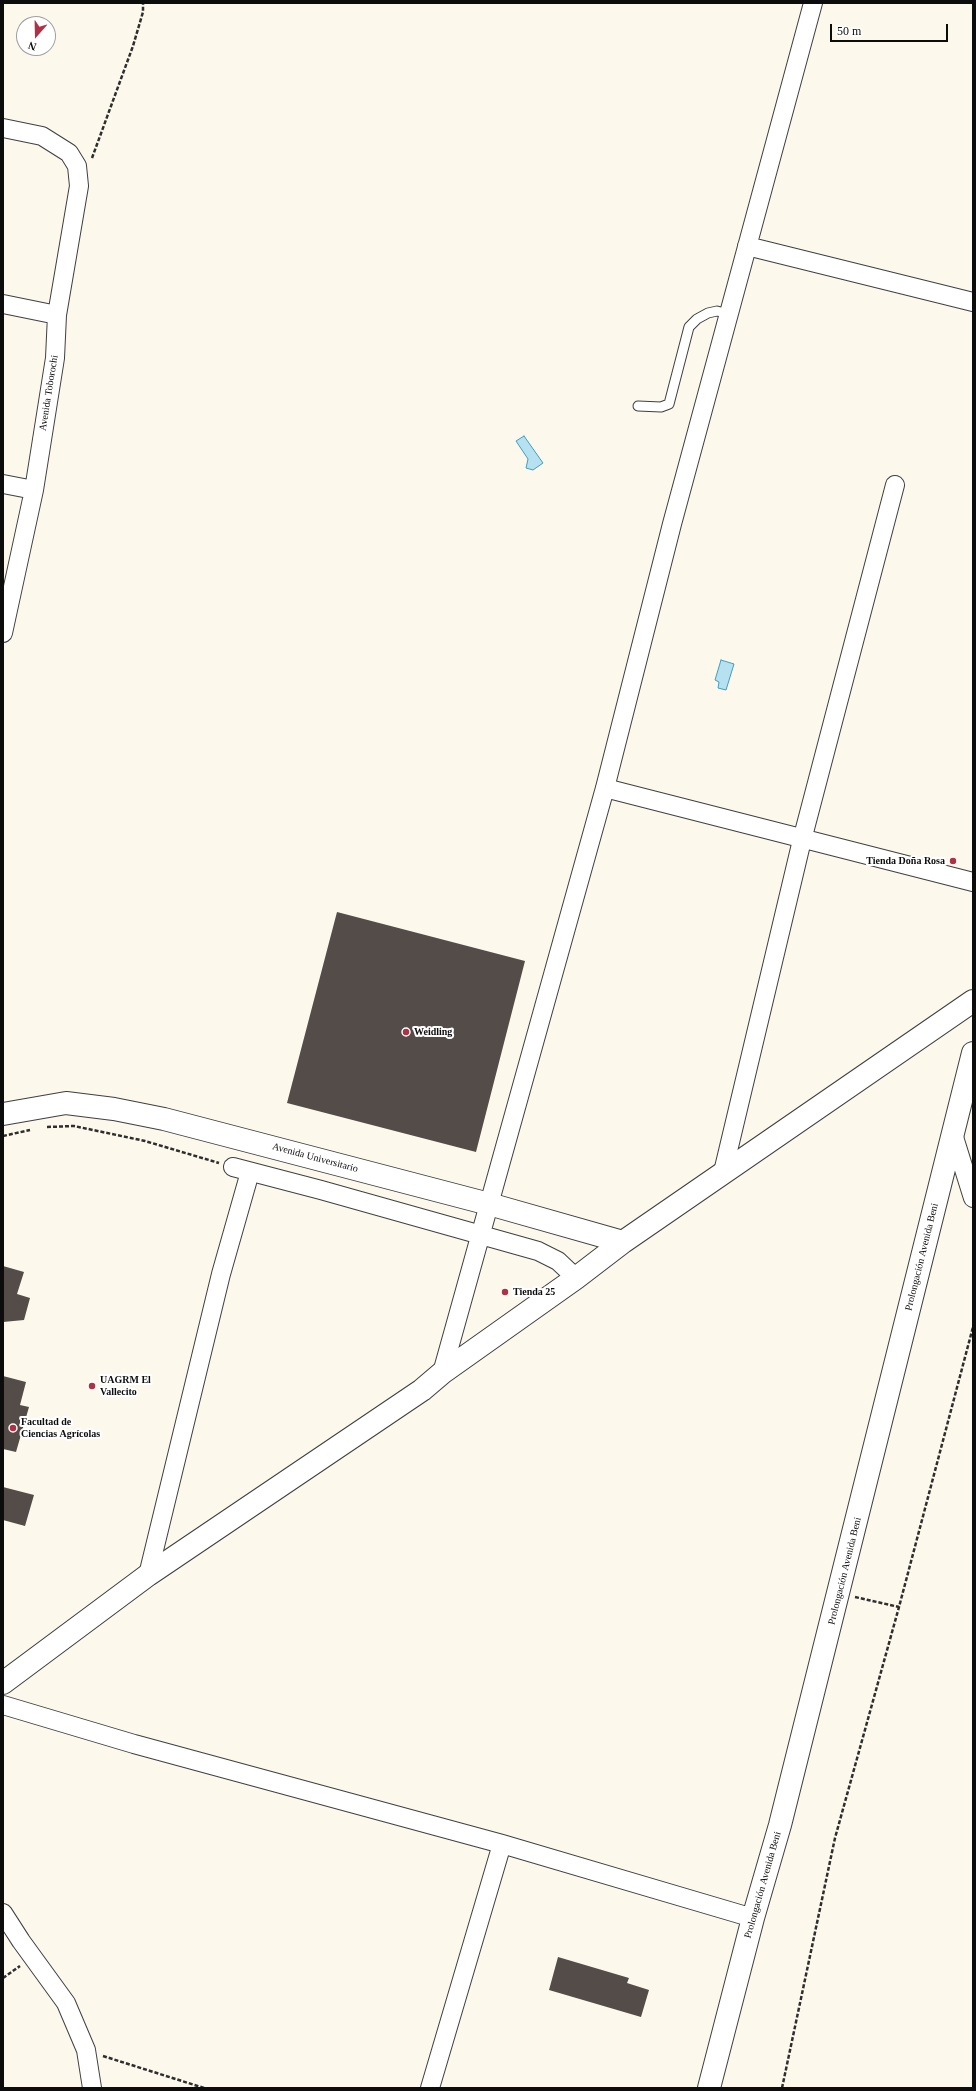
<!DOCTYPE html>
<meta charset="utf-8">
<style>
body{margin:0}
#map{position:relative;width:976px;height:2091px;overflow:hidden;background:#fdf8ec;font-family:"Times New Roman",serif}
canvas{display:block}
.frame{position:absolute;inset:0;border:4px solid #0c0c0c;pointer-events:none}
.north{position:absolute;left:16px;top:16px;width:40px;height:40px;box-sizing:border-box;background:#fff;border:1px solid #9e9e9e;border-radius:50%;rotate:200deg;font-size:11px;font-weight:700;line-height:16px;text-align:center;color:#0c0c0c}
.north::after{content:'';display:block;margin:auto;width:14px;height:18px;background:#af3144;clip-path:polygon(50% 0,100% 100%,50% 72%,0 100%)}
.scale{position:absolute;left:830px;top:24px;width:118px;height:18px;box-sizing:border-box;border:2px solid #0c0c0c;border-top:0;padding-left:5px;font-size:12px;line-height:14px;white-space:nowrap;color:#0c0c0c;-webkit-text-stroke:3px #fff;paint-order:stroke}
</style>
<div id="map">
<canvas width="976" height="2091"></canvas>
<div class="frame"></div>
<div class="north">N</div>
<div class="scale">50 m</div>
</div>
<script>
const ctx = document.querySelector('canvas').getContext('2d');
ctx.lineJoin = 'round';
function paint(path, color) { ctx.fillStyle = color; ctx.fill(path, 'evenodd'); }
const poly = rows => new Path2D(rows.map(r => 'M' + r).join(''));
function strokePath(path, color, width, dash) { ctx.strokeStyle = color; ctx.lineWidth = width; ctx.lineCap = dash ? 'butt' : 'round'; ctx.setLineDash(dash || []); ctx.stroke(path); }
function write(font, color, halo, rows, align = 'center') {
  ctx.font = font + ' "Times New Roman",serif'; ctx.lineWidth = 4; ctx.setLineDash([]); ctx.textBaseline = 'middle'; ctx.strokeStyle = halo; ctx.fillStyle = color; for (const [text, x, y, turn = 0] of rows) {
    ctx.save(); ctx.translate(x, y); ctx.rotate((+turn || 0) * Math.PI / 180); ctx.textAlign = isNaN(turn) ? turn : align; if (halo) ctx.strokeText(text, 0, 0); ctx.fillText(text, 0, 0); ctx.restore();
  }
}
const water = poly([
 [524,436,543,463,533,470,526,468,528,459,516,441,524,436],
 [721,660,734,664,726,690,718,688,719,682,715,680,721,660]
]);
paint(water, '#b5e1f0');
strokePath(water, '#439cc1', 1);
paint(poly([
 [337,912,525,961,476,1152,287,1103],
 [3,1266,24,1272,17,1294,30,1298,24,1320,3,1322],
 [3,1376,26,1382,20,1405,29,1407,16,1452,3,1449],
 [3,1487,34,1495,25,1526,3,1520],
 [558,1957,629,1978,627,1983,649,1990,641,2017,549,1990]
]), '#534c49');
const service = poly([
 [638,406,661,407,669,404,689,327,697,319,708,313,717,311,729,314]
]);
const minor = poly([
 [3,128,42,136,69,153,77,166,79,186,57,315,55,358,34,490,3,633],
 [747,246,973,302],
 [3,304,57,315],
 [3,484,34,490],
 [605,788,973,882],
 [953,1134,973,1198],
 [233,1167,321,1190,538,1251,558,1261,576,1278],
 [723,1172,802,840,895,485],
 [442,1373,605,788,672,524,813,3],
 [148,1575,221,1274,250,1172],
 [3,1705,134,1744,502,1844,753,1918],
 [3,1913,21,1941,66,2003,86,2050,92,2088],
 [430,2088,502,1844]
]);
const tertiary = poly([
 [3,1114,66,1103,114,1109,164,1119,489,1204,623,1242],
 [3,1683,148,1575,422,1390,442,1373,576,1278,623,1242,973,1001],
 [709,2088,753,1918,780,1825,973,1053]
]);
strokePath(service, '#3f3f3f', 11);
strokePath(minor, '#3f3f3f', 20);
strokePath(tertiary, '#3f3f3f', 24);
strokePath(poly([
 [92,158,133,46,143,12,143,3],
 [47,1127,74,1126,145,1141,219,1163],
 [3,1136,30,1130],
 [855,1597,899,1607],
 [3,1978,20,1966],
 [103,2056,204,2088],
 [782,2088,835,1838,899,1607,973,1327]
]), '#2e2e2e', 2.5, [4, 2]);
strokePath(service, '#fff', 9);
strokePath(minor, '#fff', 18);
strokePath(tertiary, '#fff', 22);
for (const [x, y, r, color] of [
 [953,861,4,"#af3144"],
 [406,1032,4,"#af3144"],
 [505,1292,4,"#af3144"],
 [92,1386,4,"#af3144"],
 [13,1428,4,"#af3144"]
]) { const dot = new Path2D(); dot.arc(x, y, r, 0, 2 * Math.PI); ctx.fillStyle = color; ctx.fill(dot); strokePath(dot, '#fff', 1.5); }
write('10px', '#0c0c0c', '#fff', [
 ["Avenida Toborochi",49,393,-81],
 ["Avenida Universitario",315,1158,15],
 ["Prolongación Avenida Beni",922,1257,-76],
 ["Prolongación Avenida Beni",845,1571,-76],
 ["Prolongación Avenida Beni",763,1885,-74]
]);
write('bold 10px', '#0c0c0c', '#fff', [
 ["Tienda Doña Rosa",945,861,"right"],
 ["Weidling",414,1032],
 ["Tienda 25",513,1292],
 ["UAGRM El",100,1380],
 ["Vallecito",100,1392],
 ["Facultad de",21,1422],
 ["Ciencias Agrícolas",21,1434]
], 'left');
</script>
